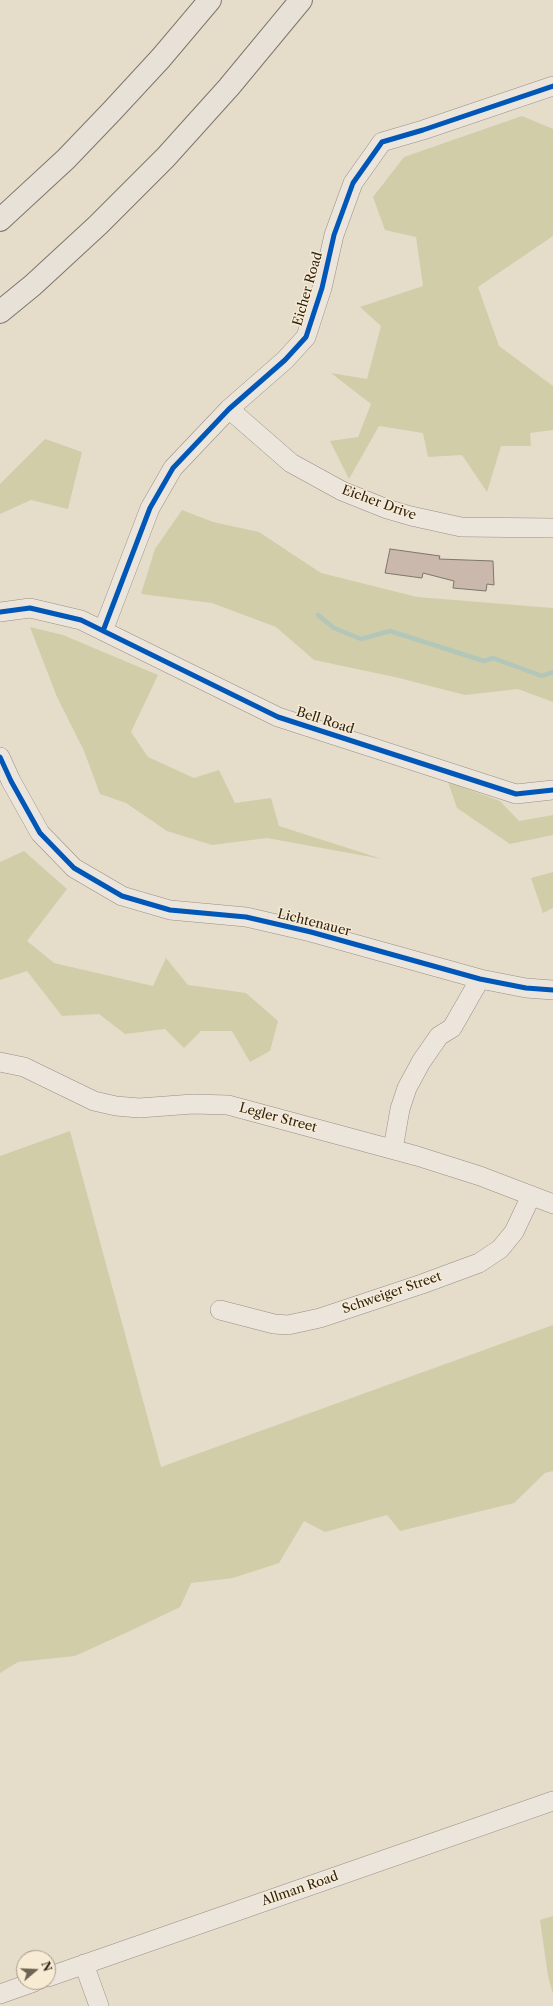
<!DOCTYPE html>
<style>
body{margin:0}
#map{position:relative;width:553px;height:2006px;overflow:hidden;background:#e6dcca;font-family:"Libre Caslon Text",serif}
canvas{display:block}
.north{position:absolute;left:16px;top:1950px;width:40px;height:40px;box-sizing:border-box;background:#f7ebd4;border:1px solid #a79b88;border-radius:50%;rotate:71deg;font-size:11px;font-weight:700;line-height:16px;text-align:center;color:#2f2315}
.north::after{content:'';display:block;margin:auto;width:14px;height:18px;background:#6f6454;clip-path:polygon(50% 0,100% 100%,50% 72%,0 100%)}
</style>
<div id="map">
<canvas width="553" height="2006"></canvas>
<div class="north">N</div>
</div>
<script>
const ctx = document.querySelector('canvas').getContext('2d');
ctx.lineJoin = 'round';
function paint(path, color) { ctx.fillStyle = color; ctx.fill(path, 'evenodd'); }
const poly = rows => new Path2D(rows.map(r => 'M' + r).join(''));
function strokePath(path, color, width, dash) { ctx.strokeStyle = color; ctx.lineWidth = width; ctx.lineCap = dash ? 'butt' : 'round'; ctx.setLineDash(dash || []); ctx.stroke(path); }
function write(font, color, halo, rows, align = 'center') {
  ctx.font = font + ' "Libre Caslon Text",serif'; ctx.lineWidth = 3; ctx.setLineDash([]); ctx.textBaseline = 'middle'; ctx.strokeStyle = halo; ctx.fillStyle = color; for (const [text, x, y, turn = 0] of rows) {
    ctx.save(); ctx.translate(x, y); ctx.rotate((+turn || 0) * Math.PI / 180); ctx.textAlign = isNaN(turn) ? turn : align; if (halo) ctx.strokeText(text, 0, 0); ctx.fillText(text, 0, 0); ctx.restore();
  }
}
paint(poly([
 [522,116,553,129,553,236,478,287,499,346,553,386,553,430,530,433,531,446,501,446,487,492,462,455,428,457,423,433,379,426,349,479,330,441,358,437,371,404,331,373,367,379,381,326,360,307,423,286,416,237,385,230,373,197,404,157],
 [45,439,82,452,68,509,31,500,0,514,0,484],
 [182,510,213,522,259,532,321,573,417,597,553,608,553,702,518,689,465,695,395,677,314,660,276,627,212,603,141,594,155,549],
 [30,627,63,635,158,675,131,732,148,757,194,778,219,770,235,803,271,798,279,826,382,859,267,838,212,845,167,831,126,803,100,794,84,751,57,697],
 [448,782,500,801,519,821,553,815,553,835,510,844,457,808],
 [24,851,67,889,27,941,54,963,153,986,166,958,188,985,246,993,278,1021,270,1051,250,1062,232,1031,201,1031,184,1048,165,1029,125,1034,99,1014,62,1016,27,971,0,980,0,862],
 [553,872,553,908,543,913,531,878],
 [70,1131,161,1467,553,1325,553,1471,545,1473,514,1503,400,1531,387,1515,325,1532,304,1521,279,1563,233,1578,191,1583,180,1607,130,1631,75,1656,18,1662,0,1673,0,1156],
 [553,1916,553,1994,548,1976,540,1920]
]), '#d1cda9');
strokePath(poly([
 [318,615,334,628,361,639,390,631,484,661,493,658,542,676,553,672]
]), '#b2c6ba', 4.5);
const building = poly([
 [390,549,440,556,439,559,493,561,494,585,487,584,486,591,453,588,454,581,423,573,422,578,385,573,390,549]
]);
paint(building, '#c9b8ab');
strokePath(building, '#7d766b', 1);
const minor = poly([
 [229,409,291,463,342,491,387,509,411,516,461,527,553,528],
 [0,612,30,608,81,620,278,717,516,794,553,790],
 [103,631,150,508,173,468,229,409,285,360,306,337,322,288,334,235,353,183,382,142,423,130,553,86],
 [0,757,11,781,40,833,74,868,122,896,170,910,246,917,311,932,480,979,526,988,553,990],
 [0,1062,24,1067,94,1101,116,1106,139,1108,193,1104,228,1105,417,1156,480,1176,553,1204],
 [393,1149,400,1109,407,1088,421,1062,439,1036,452,1028,480,979],
 [220,1310,274,1324,288,1325,320,1318,422,1284,479,1263,500,1249,514,1232,531,1196],
 [84,1964,99,2006],
 [48,1977,553,1801],
 [0,1994,34,1982]
]);
const highway = poly([
 [0,220,66,159,112,111,161,58,210,0],
 [0,312,33,285,98,225,166,157,229,87,301,0]
]);
strokePath(minor, '#968f84', 20);
strokePath(highway, '#7d766b', 24);
strokePath(minor, '#ebe5dc', 19);
strokePath(highway, '#e7e1d7', 22);
strokePath(poly([
 [0,612,30,608,81,620,278,717,516,794,553,790],
 [103,631,150,508,173,468,229,409,285,360,306,337,322,288,334,235,353,183,382,142,423,130,553,86],
 [0,757,11,781,40,833,74,868,122,896,170,910,246,917,311,932,480,979,526,988,553,990]
]), '#0057b8', 5);
write('13px', '#2f2315', '#f7ebd4', [
 ["Eicher Road",308,289,-74],
 ["Eicher Drive",379,503,20],
 ["Bell Road",325,721,18],
 ["Lichtenauer",314,923,14],
 ["Legler Street",278,1118,15],
 ["Schweiger Street",392,1293,-19],
 ["Allman Road",300,1889,-19]
]);
</script>
